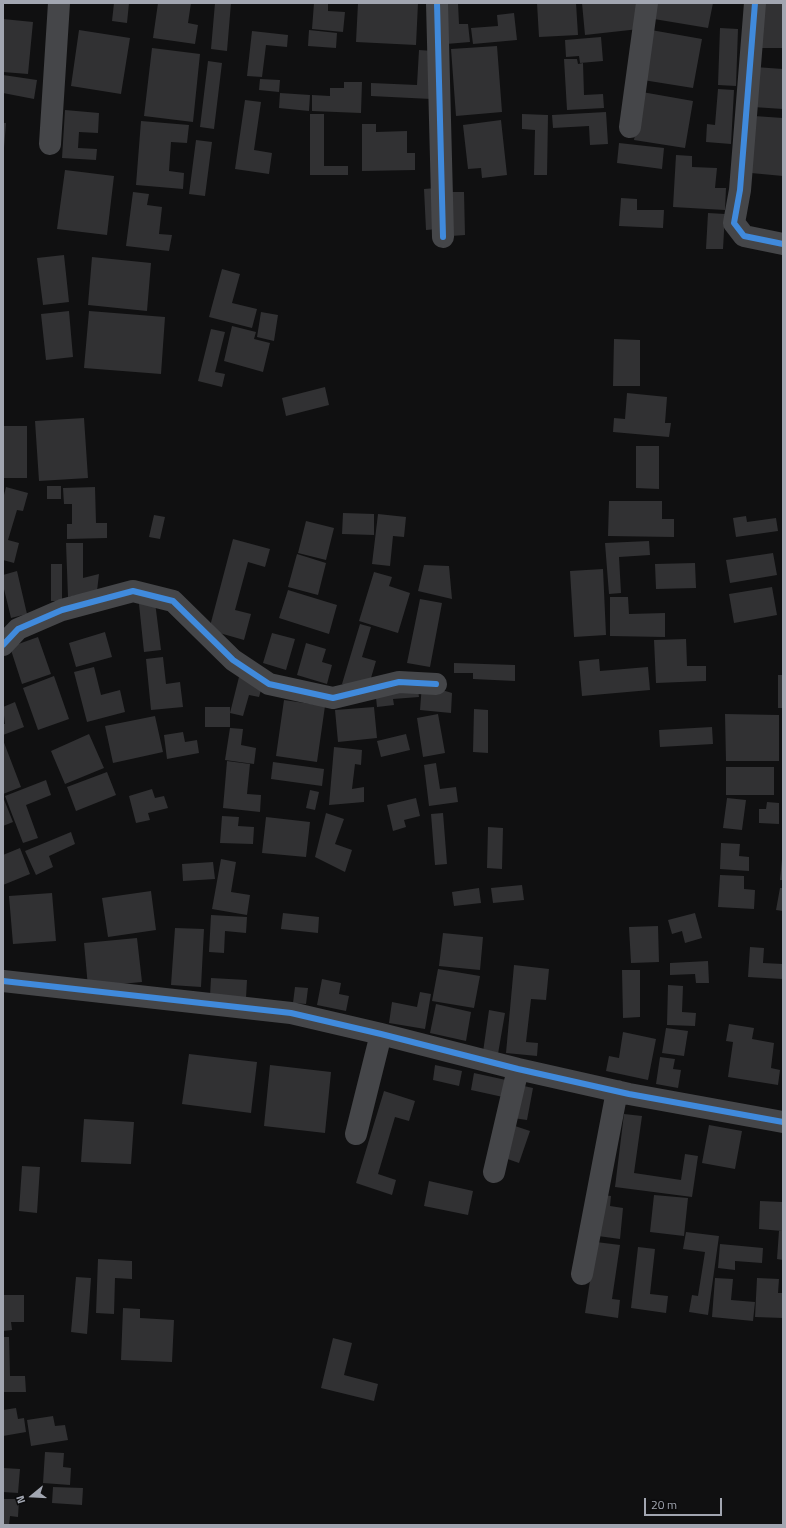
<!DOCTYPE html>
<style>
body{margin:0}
#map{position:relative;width:786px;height:1528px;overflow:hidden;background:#101011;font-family:"Titillium Web",sans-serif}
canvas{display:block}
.frame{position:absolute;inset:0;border:4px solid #a2a6b1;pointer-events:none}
.north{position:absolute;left:12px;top:1476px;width:40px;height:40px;-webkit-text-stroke:3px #0b0b0c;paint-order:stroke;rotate:252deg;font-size:11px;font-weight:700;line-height:16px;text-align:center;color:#a2a6b1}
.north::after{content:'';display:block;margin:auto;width:14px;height:18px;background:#a2a6b1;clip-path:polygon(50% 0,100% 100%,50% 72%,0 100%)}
.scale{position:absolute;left:644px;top:1498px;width:78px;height:18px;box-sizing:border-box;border:2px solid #a2a6b1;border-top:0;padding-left:5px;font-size:12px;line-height:14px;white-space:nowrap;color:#a2a6b1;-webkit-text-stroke:3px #0b0b0c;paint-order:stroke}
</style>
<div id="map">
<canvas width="786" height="1528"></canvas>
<div class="frame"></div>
<div class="north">N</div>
<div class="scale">20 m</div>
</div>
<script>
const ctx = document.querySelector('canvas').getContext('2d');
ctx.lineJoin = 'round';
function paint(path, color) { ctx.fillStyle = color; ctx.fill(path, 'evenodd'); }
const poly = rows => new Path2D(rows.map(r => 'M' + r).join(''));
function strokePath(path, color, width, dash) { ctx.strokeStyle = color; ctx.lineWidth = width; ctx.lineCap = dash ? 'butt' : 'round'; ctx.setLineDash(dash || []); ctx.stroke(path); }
paint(poly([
 [114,3,129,3,127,23,112,21],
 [158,3,191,3,188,23,198,25,195,44,153,38],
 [215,3,231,3,227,51,211,49],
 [314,3,328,3,328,11,345,12,343,32,312,29],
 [358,3,418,3,416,45,356,42],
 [443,3,458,3,459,24,468,24,470,42,446,44],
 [537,3,576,3,578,35,539,37],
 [582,3,636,3,639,29,585,35],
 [657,3,713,3,708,28,654,19],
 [760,3,783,3,783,48,759,48],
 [514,13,517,40,473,44,471,28,498,26,497,15],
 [3,19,33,22,28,74,3,72],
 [720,28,738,29,736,86,718,85],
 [79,30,130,38,121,94,71,86],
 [309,30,337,33,336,48,308,46],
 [651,30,702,39,693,88,643,80],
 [252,31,288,35,287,47,266,45,262,77,247,76],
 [601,37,603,61,580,63,579,56,566,57,565,40],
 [497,46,502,112,456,116,451,49],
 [152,48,200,54,193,122,144,116],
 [419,50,433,51,431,99,371,96,371,83,417,85],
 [564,59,577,59,578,64,583,63,584,95,603,94,604,108,567,110],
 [208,61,222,63,214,129,200,127],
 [755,67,783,69,783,109,753,107],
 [3,75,37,80,34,99,3,93],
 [260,79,280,80,279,92,259,90],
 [344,82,362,82,361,113,312,111,312,95,330,96,330,88,344,88],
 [718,89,734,90,731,144,706,142,707,124,715,125],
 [642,92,693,101,685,148,634,140],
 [280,93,310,95,309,111,279,108],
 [245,100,261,102,254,150,272,153,269,174,235,169],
 [65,110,99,113,98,133,79,132,78,148,97,149,96,160,62,158],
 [606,112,608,144,590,145,589,126,553,128,552,115],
 [310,114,324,114,324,166,348,166,348,175,310,175],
 [522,114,548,115,547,175,534,175,535,130,522,129],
 [754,116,783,118,783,176,751,173],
 [501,120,507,175,482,178,481,168,468,169,463,125],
 [141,121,189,125,187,143,171,142,169,171,184,173,183,189,136,185],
 [3,123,6,123,4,148,3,148],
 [362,124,376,124,376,132,407,131,407,153,415,153,415,170,362,171],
 [196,140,212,142,205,196,189,194],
 [619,143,664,148,662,169,617,163],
 [676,155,692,156,692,167,717,168,715,188,726,188,725,210,673,207],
 [65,170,114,176,107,235,57,229],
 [436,188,438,229,426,230,424,189],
 [133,192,149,194,147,205,162,207,159,234,172,235,169,251,126,246],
 [451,192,464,192,465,235,451,236],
 [621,198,637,199,637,210,664,210,663,228,619,226],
 [708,213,725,214,723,249,706,249],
 [64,255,69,302,43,305,37,258],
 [92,257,151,263,147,311,88,305],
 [222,269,240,274,232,303,257,309,252,328,209,317],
 [69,311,73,357,46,360,41,314],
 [89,311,165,317,161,374,84,368],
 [261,312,278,315,274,341,257,337],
 [232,326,256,332,254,339,270,343,263,372,224,361],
 [211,329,225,332,215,372,225,374,222,387,198,381],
 [614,339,640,340,640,386,613,386],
 [325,387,329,405,286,416,282,398],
 [627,393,667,397,665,423,671,423,669,437,613,432,614,418,625,419],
 [84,418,88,478,39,481,35,421],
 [3,426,27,426,27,478,3,478],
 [636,446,659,446,659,489,636,488],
 [47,486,61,486,61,499,47,499],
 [6,487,28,493,23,511,17,510,8,540,19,543,14,563,3,560,3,499],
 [95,487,96,523,107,523,107,538,67,539,67,524,72,524,72,504,64,504,63,488],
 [609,501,662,501,662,519,674,519,674,537,608,536],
 [343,513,374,514,374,535,342,534],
 [378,514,406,517,404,537,393,536,390,566,372,564],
 [154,515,165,517,160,539,149,537],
 [746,516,747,522,776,518,778,531,736,537,733,518],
 [306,521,334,528,326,560,298,553],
 [233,539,270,549,265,567,248,562,235,610,251,614,244,640,209,630],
 [649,541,650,555,619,557,621,593,609,594,605,543],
 [66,543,83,543,83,578,99,574,97,591,68,597],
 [773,553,777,575,730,583,726,560],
 [297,554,326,563,318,595,288,587],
 [695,563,696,588,656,589,655,564],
 [51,564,62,564,62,601,51,601],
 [424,565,449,566,452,599,418,591],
 [603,569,606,635,574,637,570,571],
 [17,571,27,614,11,618,3,585,3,575],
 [374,572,392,577,389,586,410,593,398,633,359,621],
 [772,587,777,615,734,623,729,594],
 [288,590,337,605,329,634,279,618],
 [610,597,628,597,629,614,665,613,665,637,610,636],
 [420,599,442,603,430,667,407,663],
 [155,602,161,650,144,652,139,604],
 [360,624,371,627,362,657,376,661,371,678,347,685,342,684],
 [105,632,112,657,76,667,69,643],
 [272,633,295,639,286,670,263,663],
 [38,637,51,674,22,684,10,647],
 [686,639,687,666,706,666,706,681,656,683,654,640],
 [306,643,326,649,322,662,332,665,327,684,297,675],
 [163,657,166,684,180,682,183,707,151,710,146,659],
 [599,659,600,671,648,667,650,690,582,696,579,661],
 [454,663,515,665,515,681,473,679,473,673,454,673],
 [94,667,101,695,120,690,125,712,87,722,74,672],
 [778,675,783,675,783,708,778,708],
 [54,676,69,719,38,730,23,688],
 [239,677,263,683,259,697,249,695,243,716,230,713],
 [417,683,419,697,393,699,394,705,377,707,375,688],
 [422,684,452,693,451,713,420,710],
 [284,700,325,706,317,762,276,756],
 [15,702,24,727,3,735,3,724,5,724,3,707],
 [205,707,230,707,230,727,205,727],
 [374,707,377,738,338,742,335,710],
 [474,709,488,710,488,753,473,752],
 [438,714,445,753,423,757,417,718],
 [725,714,779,715,779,761,726,761],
 [155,716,163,752,113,763,105,726],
 [712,727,713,744,660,747,659,730],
 [230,728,243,729,241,745,256,748,254,764,225,760],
 [183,732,185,742,197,740,199,753,167,759,164,735],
 [89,734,104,768,65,784,51,751],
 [406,734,410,750,381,757,377,741],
 [3,740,21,787,3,794],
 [334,747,362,750,361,765,355,764,352,789,364,787,364,802,329,805],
 [227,761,250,764,247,794,261,795,260,812,223,808],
 [273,762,324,769,322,786,271,779],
 [436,763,440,789,456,787,458,802,429,806,424,765],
 [726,767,774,767,774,795,726,795],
 [107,772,116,795,76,811,67,787],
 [46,780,51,795,26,805,38,838,23,843,5,796],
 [152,789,155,798,164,796,168,808,148,813,150,820,136,823,129,796],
 [310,790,319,792,315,810,306,808],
 [3,797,13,822,3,826],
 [416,798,420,816,404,820,406,827,393,831,387,805],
 [727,798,746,800,742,830,723,828],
 [767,802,779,803,779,824,759,823,759,809,766,809],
 [326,813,344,819,335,844,352,850,345,872,315,857],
 [443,813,447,864,435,865,431,814],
 [222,816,239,817,238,826,254,827,253,844,220,843],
 [266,817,310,822,306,857,262,853],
 [488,827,503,828,502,869,487,868],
 [71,832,75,844,49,856,53,867,36,875,25,851],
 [721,843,740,844,739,856,749,857,749,871,720,869],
 [20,848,30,874,3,885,3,855],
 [221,859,236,862,231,892,250,895,247,915,212,909],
 [782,859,783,859,783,880,780,880],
 [213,862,215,879,183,881,182,864],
 [720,875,744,876,744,889,755,890,754,909,718,907],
 [522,885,524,900,493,903,491,888],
 [479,888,481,903,454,906,452,892],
 [780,888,783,888,783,911,776,910],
 [151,891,156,930,108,937,102,898],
 [52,893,56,941,13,944,9,896],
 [283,913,319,917,318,933,281,929],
 [695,913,702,938,685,943,682,931,672,934,668,920],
 [211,915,247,917,246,933,225,931,224,953,209,952],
 [658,926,659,962,631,963,629,927],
 [175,928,204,929,201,987,171,985],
 [443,933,483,937,480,970,439,966],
 [137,938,142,982,88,987,84,943],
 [750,947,764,948,763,963,783,964,783,979,748,977],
 [708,961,709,983,696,983,695,974,670,975,670,963],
 [514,965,549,969,546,1000,531,999,526,1042,538,1043,537,1056,506,1053],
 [438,969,480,976,474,1008,432,1001],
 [622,970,640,970,640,1017,623,1018],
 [211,978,247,980,246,998,210,996],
 [322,979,341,983,339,994,349,996,346,1011,317,1005],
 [668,985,683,986,682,1012,696,1013,695,1026,667,1025],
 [295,987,308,988,306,1004,293,1003],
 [420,992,431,994,425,1029,389,1023,392,1002,417,1007],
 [436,1004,471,1012,466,1041,430,1033],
 [489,1010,505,1013,498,1054,483,1052],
 [729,1024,754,1028,752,1039,774,1043,771,1068,780,1070,778,1085,728,1077,733,1042,726,1041],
 [666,1028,688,1031,684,1056,662,1053],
 [623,1032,656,1039,648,1080,606,1071,609,1056,619,1058],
 [189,1054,257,1062,251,1113,182,1104],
 [660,1057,675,1059,673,1069,681,1070,678,1088,656,1084],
 [270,1065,331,1072,325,1133,264,1126],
 [435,1065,462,1071,459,1086,433,1080],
 [474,1073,506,1080,503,1097,471,1090],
 [519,1085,533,1088,527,1120,513,1118],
 [384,1091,415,1101,409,1121,395,1117,378,1174,396,1180,392,1195,356,1183],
 [624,1114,642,1116,634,1173,681,1180,685,1154,698,1156,692,1197,615,1187],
 [84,1119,134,1122,131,1164,81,1162],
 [512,1125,530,1131,519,1163,502,1157],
 [709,1125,742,1131,735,1169,702,1163],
 [22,1166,40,1167,37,1213,19,1211],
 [429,1181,473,1191,468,1215,424,1206],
 [602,1195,611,1196,610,1206,623,1208,620,1239,598,1236],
 [654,1195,688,1198,684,1236,650,1232],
 [760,1201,783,1202,782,1231,759,1229],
 [779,1231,783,1231,783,1260,777,1259],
 [686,1232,719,1236,708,1315,689,1312,692,1295,698,1296,705,1252,683,1249],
 [596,1242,620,1245,612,1299,620,1300,618,1318,585,1313],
 [720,1244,763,1248,762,1263,735,1261,735,1270,718,1268],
 [638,1247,655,1249,650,1294,668,1296,666,1313,631,1308],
 [98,1259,132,1261,132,1279,115,1278,114,1314,96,1313],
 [76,1277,91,1278,87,1334,71,1332],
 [715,1278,733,1279,731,1300,755,1302,753,1321,712,1317],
 [757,1278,779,1279,778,1293,783,1293,783,1318,755,1317],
 [3,1295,24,1295,24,1322,11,1322,12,1330,3,1331],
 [123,1308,140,1309,140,1318,174,1320,172,1362,121,1360],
 [3,1337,9,1337,10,1376,25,1376,26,1392,3,1392],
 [333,1338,352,1343,344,1375,378,1384,374,1401,321,1388],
 [16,1408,18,1419,24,1418,26,1432,3,1436,3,1410],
 [53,1416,55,1426,65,1425,68,1440,31,1446,27,1420],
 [45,1452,64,1453,63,1467,71,1468,70,1485,43,1483],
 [3,1468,20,1469,18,1493,3,1492],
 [53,1487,83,1488,82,1505,52,1503],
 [3,1499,19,1499,18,1517,10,1516,9,1525,3,1525]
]), '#313133');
strokePath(poly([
 [437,3,443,237],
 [755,3,740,190,734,223,744,236,783,244],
 [630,127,647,3],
 [50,144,59,3],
 [3,645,18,629,62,610,133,591,173,601,233,660,269,684,333,698,399,682,436,684],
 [3,981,291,1013,381,1034,518,1069,629,1094,783,1122],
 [356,1134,381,1034],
 [494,1172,518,1069],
 [582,1274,617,1091]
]), '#454649', 22);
strokePath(poly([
 [437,3,443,237],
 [755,3,740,190,734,223,744,236,783,244],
 [3,645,18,629,62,610,133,591,173,601,233,660,269,684,333,698,399,682,436,684],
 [3,981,291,1013,381,1034,518,1069,629,1094,783,1122]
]), '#408adc', 6);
</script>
